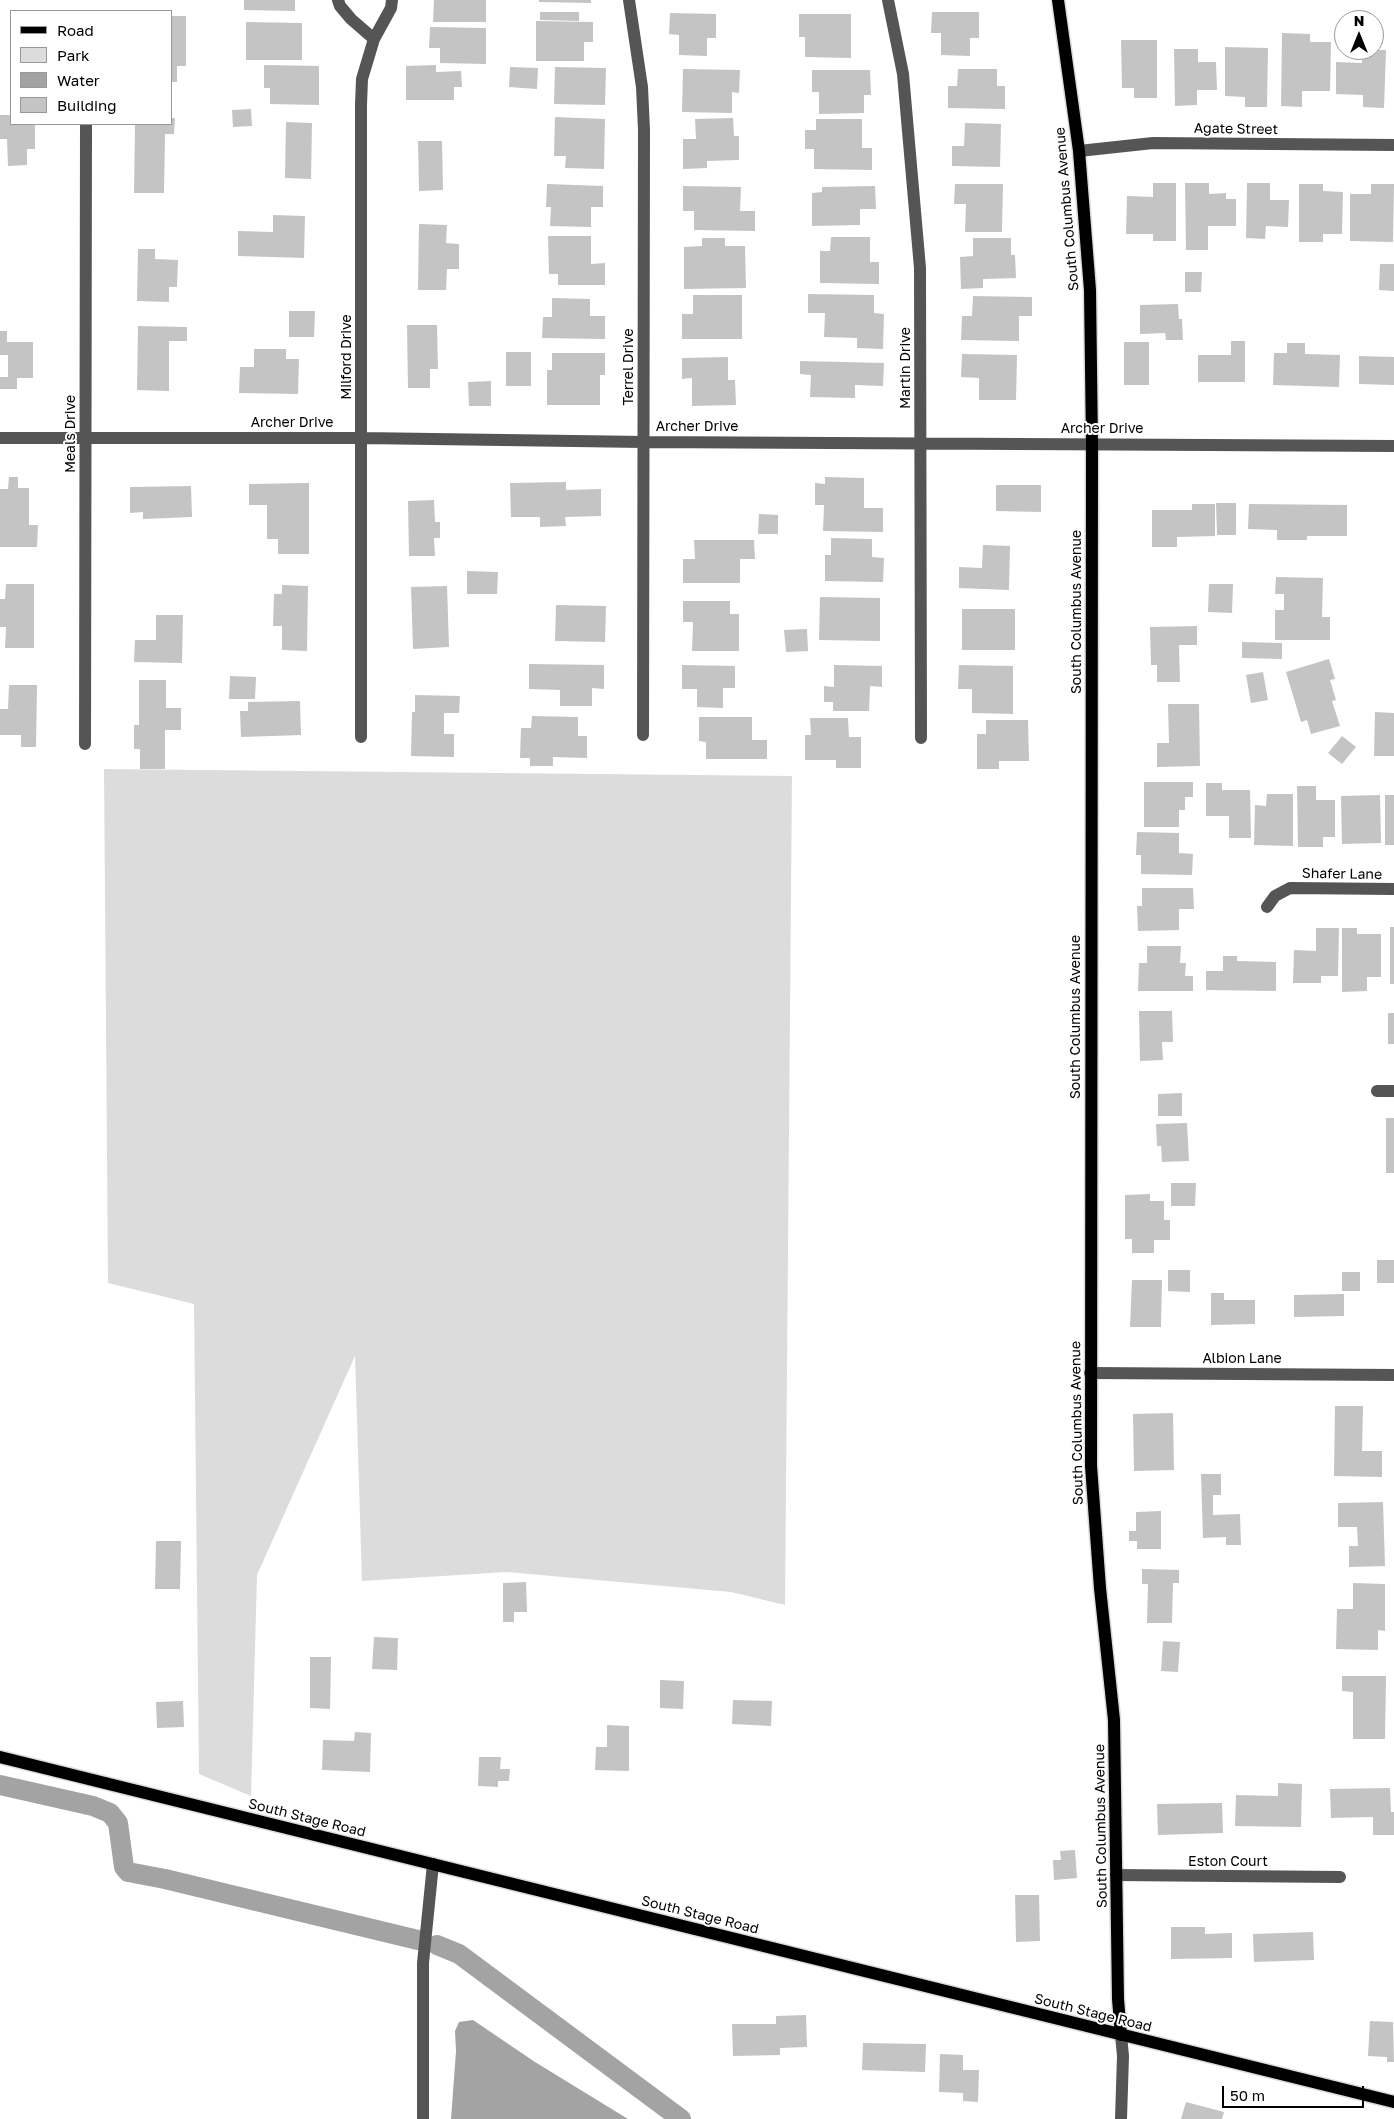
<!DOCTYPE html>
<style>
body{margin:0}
#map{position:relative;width:1394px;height:2119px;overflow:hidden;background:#fff;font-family:"Golos Text",sans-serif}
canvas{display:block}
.legend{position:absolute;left:10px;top:10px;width:162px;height:115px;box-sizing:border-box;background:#fff;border:1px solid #999;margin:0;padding:6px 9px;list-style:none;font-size:15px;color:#000}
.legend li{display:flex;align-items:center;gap:10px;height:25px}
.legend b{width:25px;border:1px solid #999}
.north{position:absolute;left:1334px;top:10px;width:50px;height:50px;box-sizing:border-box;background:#fff;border:1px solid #999;border-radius:50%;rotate:0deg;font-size:14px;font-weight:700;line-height:20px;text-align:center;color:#000}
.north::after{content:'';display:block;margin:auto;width:18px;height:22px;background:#000;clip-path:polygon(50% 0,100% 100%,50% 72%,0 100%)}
.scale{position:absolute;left:1222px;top:2086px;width:142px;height:22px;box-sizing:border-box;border:2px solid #000;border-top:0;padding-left:6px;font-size:15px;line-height:18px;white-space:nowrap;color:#000;-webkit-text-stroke:4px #fff;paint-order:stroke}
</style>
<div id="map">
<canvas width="1394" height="2119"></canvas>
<ul class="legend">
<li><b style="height:6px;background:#000"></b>Road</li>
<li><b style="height:14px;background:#dcdcdc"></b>Park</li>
<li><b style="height:14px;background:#a3a3a3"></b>Water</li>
<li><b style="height:14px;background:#c4c4c4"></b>Building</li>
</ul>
<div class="north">N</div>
<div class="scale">50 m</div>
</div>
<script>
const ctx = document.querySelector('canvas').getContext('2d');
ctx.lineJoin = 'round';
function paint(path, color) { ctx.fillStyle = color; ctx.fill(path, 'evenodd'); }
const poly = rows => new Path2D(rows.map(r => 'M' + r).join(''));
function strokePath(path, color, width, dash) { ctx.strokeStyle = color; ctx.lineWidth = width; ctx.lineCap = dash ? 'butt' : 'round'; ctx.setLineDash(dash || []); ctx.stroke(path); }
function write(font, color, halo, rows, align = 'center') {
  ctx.font = font + ' "Golos Text",sans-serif'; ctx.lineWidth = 4; ctx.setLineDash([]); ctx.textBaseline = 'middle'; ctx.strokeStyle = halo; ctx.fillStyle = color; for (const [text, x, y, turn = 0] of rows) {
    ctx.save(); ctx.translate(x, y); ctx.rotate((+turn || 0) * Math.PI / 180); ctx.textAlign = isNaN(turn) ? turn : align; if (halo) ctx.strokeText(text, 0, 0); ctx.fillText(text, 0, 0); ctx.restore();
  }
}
paint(poly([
 [104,769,792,776,785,1605,731,1592,507,1572,362,1581,355,1356,257,1575,251,1796,199,1774,194,1304,108,1283]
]), '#dcdcdc');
paint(poly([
 [473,2020,535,2062,628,2119,451,2119,456,2051,455,2031,459,2022]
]), '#a3a3a3');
strokePath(poly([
 [0,1785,93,1806,110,1813,118,1823,124,1867,128,1872,165,1879,418,1940],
 [437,1945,459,1954,681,2119]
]), '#a3a3a3', 20);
paint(poly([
 [244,0,295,0,295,11,244,10],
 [434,0,486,0,486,22,433,22],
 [539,0,591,0,591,3,539,2],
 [540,12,579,12,579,21,540,20],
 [932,12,979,12,979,38,970,38,970,56,941,55,941,33,931,33],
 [670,13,716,14,716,38,707,38,707,56,679,55,679,35,669,34],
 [799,14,851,14,851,58,805,57,805,37,799,37],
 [171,16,186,16,186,66,177,66,177,82,171,82],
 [536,21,593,22,593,42,584,42,584,61,536,61],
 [246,22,302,23,302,60,246,60],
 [430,27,486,28,486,64,440,63,440,48,429,48],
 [1282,33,1310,34,1310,42,1331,42,1330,91,1302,91,1302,107,1281,106],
 [1121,40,1157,40,1157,98,1134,98,1134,88,1122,88],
 [1225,47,1268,48,1267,107,1245,107,1245,97,1225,96],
 [1174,49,1198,49,1198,62,1216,62,1217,90,1197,90,1197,105,1175,106],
 [1362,50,1386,50,1384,108,1363,107,1363,95,1336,94,1336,62,1362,63],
 [264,65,319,66,319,105,270,104,270,88,264,88],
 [436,65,436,72,461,71,462,87,454,87,454,100,406,100,406,66],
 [510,67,538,68,537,89,509,87],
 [555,67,606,68,605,105,554,104],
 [683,69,740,70,739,93,732,92,732,113,682,112],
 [958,69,997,69,997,86,1005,86,1005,109,948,108,948,86,957,86],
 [812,70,870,70,871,95,864,95,864,113,819,114,819,92,812,92],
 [251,109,252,126,233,127,232,110],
 [0,115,11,115,11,124,35,124,35,149,27,149,27,165,8,166,7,139,0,139],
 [555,117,605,119,604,169,565,168,566,156,554,156],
 [171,118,175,118,174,134,165,134,164,193,134,193,135,124,171,124],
 [733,118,734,136,739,136,739,160,707,161,707,168,683,169,683,139,696,139,695,119],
 [816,119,862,119,862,148,872,148,872,170,814,169,814,149,805,149,805,130,816,130],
 [286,122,312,123,311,179,285,178],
 [965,123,1001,124,1000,167,952,166,952,146,964,146],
 [418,141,442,141,443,190,419,191],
 [1153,183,1176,183,1176,241,1153,241,1153,234,1126,234,1127,196,1153,197],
 [1185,183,1209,183,1209,194,1226,193,1226,199,1236,199,1236,226,1208,226,1208,250,1186,250],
 [1247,183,1270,183,1270,200,1289,200,1288,227,1266,226,1265,239,1246,238],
 [547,184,603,186,603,207,591,207,591,227,550,226,551,207,546,207],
 [955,184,1003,184,1002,232,965,232,966,204,954,204],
 [1299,184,1323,184,1323,191,1343,192,1342,234,1323,234,1323,242,1299,242],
 [1371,184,1394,184,1393,242,1350,241,1350,194,1371,194],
 [683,186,741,187,740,211,755,211,755,231,694,230,694,211,683,211],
 [875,186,876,209,860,209,860,225,812,226,812,193,822,192,822,187],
 [273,215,305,216,304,258,238,256,238,231,273,232],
 [419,224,447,225,446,243,459,244,459,269,447,269,446,290,418,290],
 [548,236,591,236,591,264,605,263,605,285,558,285,558,274,549,274],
 [831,237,870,237,870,262,879,262,879,284,820,283,820,251,830,251],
 [702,238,725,238,725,246,745,246,746,288,684,289,684,247,702,246],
 [973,238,1011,238,1011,255,1015,255,1016,278,983,279,983,288,961,289,960,257,973,256],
 [138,249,155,249,155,259,178,260,177,287,169,287,169,302,137,301],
 [1380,264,1394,264,1394,291,1379,290],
 [1185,272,1202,272,1201,292,1185,292],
 [808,294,874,295,874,313,884,314,883,349,857,348,857,338,824,337,825,313,808,313],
 [693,295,742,295,742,339,682,339,682,314,693,314],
 [973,296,1032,297,1032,316,1019,316,1019,341,961,340,962,316,972,316],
 [552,298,590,299,590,316,605,316,605,339,542,338,543,317,552,317],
 [1178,304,1179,319,1182,319,1183,340,1166,340,1165,333,1140,334,1140,305],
 [289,311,315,311,314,337,289,337],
 [407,325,437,325,438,369,430,369,430,388,408,388],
 [138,326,187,327,187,341,169,341,169,391,137,390],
 [0,331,7,331,7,342,33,342,33,378,17,378,17,389,0,389,0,377,8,377,8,355,0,355],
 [1231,341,1245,341,1245,382,1198,382,1198,355,1231,355],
 [1124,342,1149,342,1149,385,1124,385],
 [1287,343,1305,343,1305,354,1340,355,1339,387,1273,385,1274,353,1287,353],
 [254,349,286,349,286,359,299,359,298,394,239,393,240,367,254,367],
 [506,352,531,352,531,386,506,386],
 [552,353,605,353,605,375,600,375,600,405,547,405,547,370,552,370],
 [962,354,1017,355,1016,400,979,400,979,378,961,377],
 [1359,356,1394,357,1394,385,1359,384],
 [728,357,728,380,735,380,736,405,692,406,692,378,682,379,682,358],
 [800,361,884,363,883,386,855,385,855,398,810,397,811,375,800,374],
 [491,381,491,406,469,406,468,382],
 [9,477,18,477,18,488,29,488,29,525,38,525,37,547,0,547,0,489,8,489],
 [825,477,864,478,864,508,883,508,883,532,823,531,824,505,815,505,815,483,825,484],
 [566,482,566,490,601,489,601,516,565,517,566,526,540,527,540,517,511,517,510,483],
 [309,483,309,554,278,554,278,539,267,539,267,505,249,505,249,484],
 [996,485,1041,485,1041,512,996,511],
 [191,486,192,517,143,519,143,512,130,513,130,487],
 [434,500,435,522,440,522,440,538,434,538,435,556,409,556,408,501],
 [1216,503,1236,503,1236,535,1217,535],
 [1192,504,1215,504,1215,536,1177,537,1177,547,1152,547,1152,510,1192,510],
 [1249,504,1347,505,1347,536,1307,536,1307,540,1277,540,1277,530,1248,529],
 [759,514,778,515,778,534,758,534],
 [831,538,872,539,872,557,884,558,883,582,825,581,825,555,831,555],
 [694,540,754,540,755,559,740,559,740,583,683,583,683,559,695,559],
 [983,545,1010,546,1009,590,959,588,959,567,982,568],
 [467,571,498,572,497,594,467,594],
 [1276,577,1323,578,1322,617,1330,617,1330,640,1275,640,1275,610,1284,610,1284,594,1275,594],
 [6,584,34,584,34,648,5,648,6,627,0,627,0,599,5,599],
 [1209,584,1233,584,1232,613,1208,612],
 [282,585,308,586,307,651,282,650,282,626,273,626,274,594,282,594],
 [447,586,449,647,413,649,411,587],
 [820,597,880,598,880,641,819,640],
 [683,601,730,601,730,614,739,614,739,651,692,651,693,622,683,622],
 [556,605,606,606,605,642,555,641],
 [962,609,1015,609,1015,650,962,650],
 [156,615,183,615,182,663,134,662,135,640,156,640],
 [1197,626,1197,645,1179,645,1180,682,1157,682,1157,665,1151,665,1150,627],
 [807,629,808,651,786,652,784,630],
 [1242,642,1282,643,1282,659,1242,658],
 [1329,659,1335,679,1330,680,1336,700,1332,701,1340,726,1311,734,1307,720,1301,722,1286,672],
 [529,664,604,665,604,689,592,688,592,706,560,706,560,690,529,689],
 [682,665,735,666,735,688,723,688,723,708,697,707,697,689,682,689],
 [834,665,882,666,882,687,870,686,869,711,833,711,833,702,824,702,824,686,834,687],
 [959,665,1013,666,1013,714,972,713,972,689,958,689],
 [1263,672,1268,700,1251,703,1246,675],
 [230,676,256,677,255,699,229,699],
 [139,680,166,680,166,708,181,708,181,730,165,730,165,769,140,769,140,749,134,749,134,725,139,725],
 [9,685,37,685,36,747,21,747,21,735,0,735,0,709,8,709],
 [415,695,460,696,459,713,444,713,444,734,454,734,454,757,411,756,412,712,415,712],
 [300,701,301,735,241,737,240,711,248,711,248,702],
 [1168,704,1199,704,1200,766,1157,767,1157,743,1169,743],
 [1375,712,1394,713,1394,756,1374,756],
 [532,716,578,717,578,736,587,736,587,758,553,757,553,766,530,766,530,758,520,758,521,728,531,728],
 [699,717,752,717,752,740,767,740,767,759,706,759,706,742,699,741],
 [810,718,848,718,849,737,861,737,861,768,836,768,836,760,805,760,805,735,811,735],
 [986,720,1028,720,1029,761,999,761,999,769,977,769,977,734,986,734],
 [1342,736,1356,747,1342,764,1328,753],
 [1144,782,1193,782,1193,797,1185,797,1185,810,1179,810,1179,827,1144,827],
 [1206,783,1222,783,1222,790,1250,790,1251,838,1229,838,1229,816,1206,816],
 [1297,786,1316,786,1316,800,1335,800,1335,837,1323,837,1323,847,1298,847],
 [1267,794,1293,794,1293,846,1254,845,1255,805,1266,806],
 [1380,795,1381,843,1342,844,1341,796],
 [1385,795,1394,795,1394,845,1385,845],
 [1137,832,1179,833,1179,853,1193,854,1192,875,1141,874,1141,855,1136,855],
 [1142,888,1193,888,1194,909,1179,909,1179,930,1138,931,1137,906,1142,906],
 [1390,927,1394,927,1394,984,1390,984],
 [1316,928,1339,928,1338,976,1321,976,1321,983,1293,983,1294,950,1316,951],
 [1342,928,1357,928,1357,934,1381,934,1381,977,1367,977,1367,991,1342,992],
 [1147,946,1181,946,1180,963,1186,963,1185,976,1193,976,1193,991,1138,991,1139,963,1147,963],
 [1223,956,1237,956,1237,961,1276,962,1276,991,1206,990,1206,971,1223,971],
 [1139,1011,1172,1011,1173,1042,1162,1042,1163,1060,1140,1061],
 [1388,1013,1394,1013,1394,1044,1388,1044],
 [1182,1093,1182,1116,1158,1116,1158,1094],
 [1386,1118,1394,1118,1394,1173,1386,1173],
 [1187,1123,1189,1161,1162,1162,1161,1146,1157,1146,1156,1124],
 [1171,1183,1196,1183,1195,1206,1171,1206],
 [1150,1194,1150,1201,1164,1201,1164,1220,1170,1220,1170,1240,1154,1240,1154,1253,1132,1253,1132,1239,1125,1239,1125,1195],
 [1377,1260,1394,1260,1394,1283,1377,1283],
 [1168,1270,1190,1270,1190,1292,1168,1291],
 [1342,1272,1360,1272,1360,1291,1342,1291],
 [1132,1280,1162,1280,1161,1327,1130,1327],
 [1211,1293,1224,1293,1224,1300,1255,1300,1255,1324,1211,1325],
 [1344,1294,1344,1316,1294,1317,1294,1295],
 [1335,1406,1363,1406,1362,1451,1382,1451,1382,1477,1334,1476],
 [1173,1413,1174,1470,1134,1471,1133,1414],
 [1201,1474,1221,1474,1221,1495,1213,1495,1213,1515,1240,1514,1241,1545,1226,1545,1226,1537,1203,1538],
 [1383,1502,1385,1566,1349,1567,1349,1546,1358,1546,1357,1527,1338,1527,1338,1503],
 [1161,1511,1161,1549,1137,1549,1137,1541,1129,1541,1129,1531,1136,1531,1136,1512],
 [156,1541,181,1541,180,1589,155,1589],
 [1142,1569,1179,1570,1179,1583,1173,1583,1172,1623,1147,1623,1148,1584,1142,1584],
 [526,1582,527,1612,514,1612,514,1622,503,1622,503,1583],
 [1353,1583,1385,1584,1385,1631,1378,1630,1378,1650,1336,1649,1337,1609,1353,1609],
 [374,1637,398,1638,397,1670,372,1669],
 [1163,1641,1180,1642,1178,1672,1161,1671],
 [310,1657,331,1657,330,1709,310,1708],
 [1342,1676,1386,1676,1385,1739,1353,1739,1353,1692,1342,1691],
 [660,1680,684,1681,683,1709,660,1708],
 [733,1700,772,1701,771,1726,732,1724],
 [183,1701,184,1727,157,1728,156,1702],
 [607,1725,629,1726,629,1771,595,1770,596,1747,607,1747],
 [355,1732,371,1733,370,1772,322,1770,323,1740,354,1741],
 [479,1757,501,1757,500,1769,510,1769,509,1781,498,1781,498,1787,478,1786],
 [1278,1783,1302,1784,1301,1827,1235,1826,1236,1795,1278,1796],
 [1390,1788,1391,1812,1394,1812,1394,1835,1373,1835,1373,1817,1331,1818,1330,1789],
 [1222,1803,1223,1833,1158,1835,1157,1804],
 [1075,1850,1077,1878,1054,1880,1053,1860,1061,1860,1060,1851],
 [1015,1895,1039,1895,1040,1941,1016,1942],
 [1171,1927,1205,1927,1205,1934,1232,1933,1232,1958,1171,1959],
 [1313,1932,1314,1960,1254,1962,1253,1934],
 [806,2015,807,2047,780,2048,780,2055,733,2056,732,2024,776,2024,776,2016],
 [1370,2021,1393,2022,1394,2062,1387,2062,1387,2057,1368,2056],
 [863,2043,926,2044,925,2072,862,2070],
 [940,2054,963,2055,963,2070,979,2070,978,2102,963,2101,963,2093,939,2092],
 [1186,2102,1224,2112,1222,2119,1181,2119]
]), '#c4c4c4');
const major = poly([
 [1058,0,1079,151,1090,290,1092,445,1091,1466,1100,1588,1114,1720,1118,1999,1121,2035],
 [0,1757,1394,2102]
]);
strokePath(major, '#dbdbdb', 15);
strokePath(poly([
 [338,0,340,6,351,19,374,39,362,79,361,105,361,737],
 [629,0,642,87,644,130,643,735],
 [888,0,903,74,920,268,921,738],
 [374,39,391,8,392,0],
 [1079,151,1153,143,1394,145],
 [0,438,362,438,644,442,1394,446],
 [85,744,86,124],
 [1267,907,1275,896,1290,888,1394,889],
 [1377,1091,1394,1091],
 [1090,1373,1394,1375],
 [1116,1875,1340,1877],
 [1121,2035,1123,2056,1121,2119],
 [423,2119,423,1963,433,1864]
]), '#555', 12);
strokePath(major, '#000', 12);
write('14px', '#000', '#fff', [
 ["Agate Street",1236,129,1],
 ["South Columbus Avenue",1067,209,-95],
 ["Milford Drive",347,357,-90],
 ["Terrel Drive",629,367,-90],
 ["Martin Drive",906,368,-90],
 ["Archer Drive",292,423],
 ["Archer Drive",697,427],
 ["Archer Drive",1102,429],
 ["Meals Drive",71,434,-90],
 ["South Columbus Avenue",1077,612,-90],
 ["Shafer Lane",1342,874,1],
 ["South Columbus Avenue",1076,1017,-90],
 ["Albion Lane",1242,1359],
 ["South Columbus Avenue",1077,1423,-91],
 ["South Stage Road",307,1818,14],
 ["South Columbus Avenue",1101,1826,-91],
 ["Eston Court",1228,1862],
 ["South Stage Road",700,1915,14],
 ["South Stage Road",1093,2013,14]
]);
</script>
